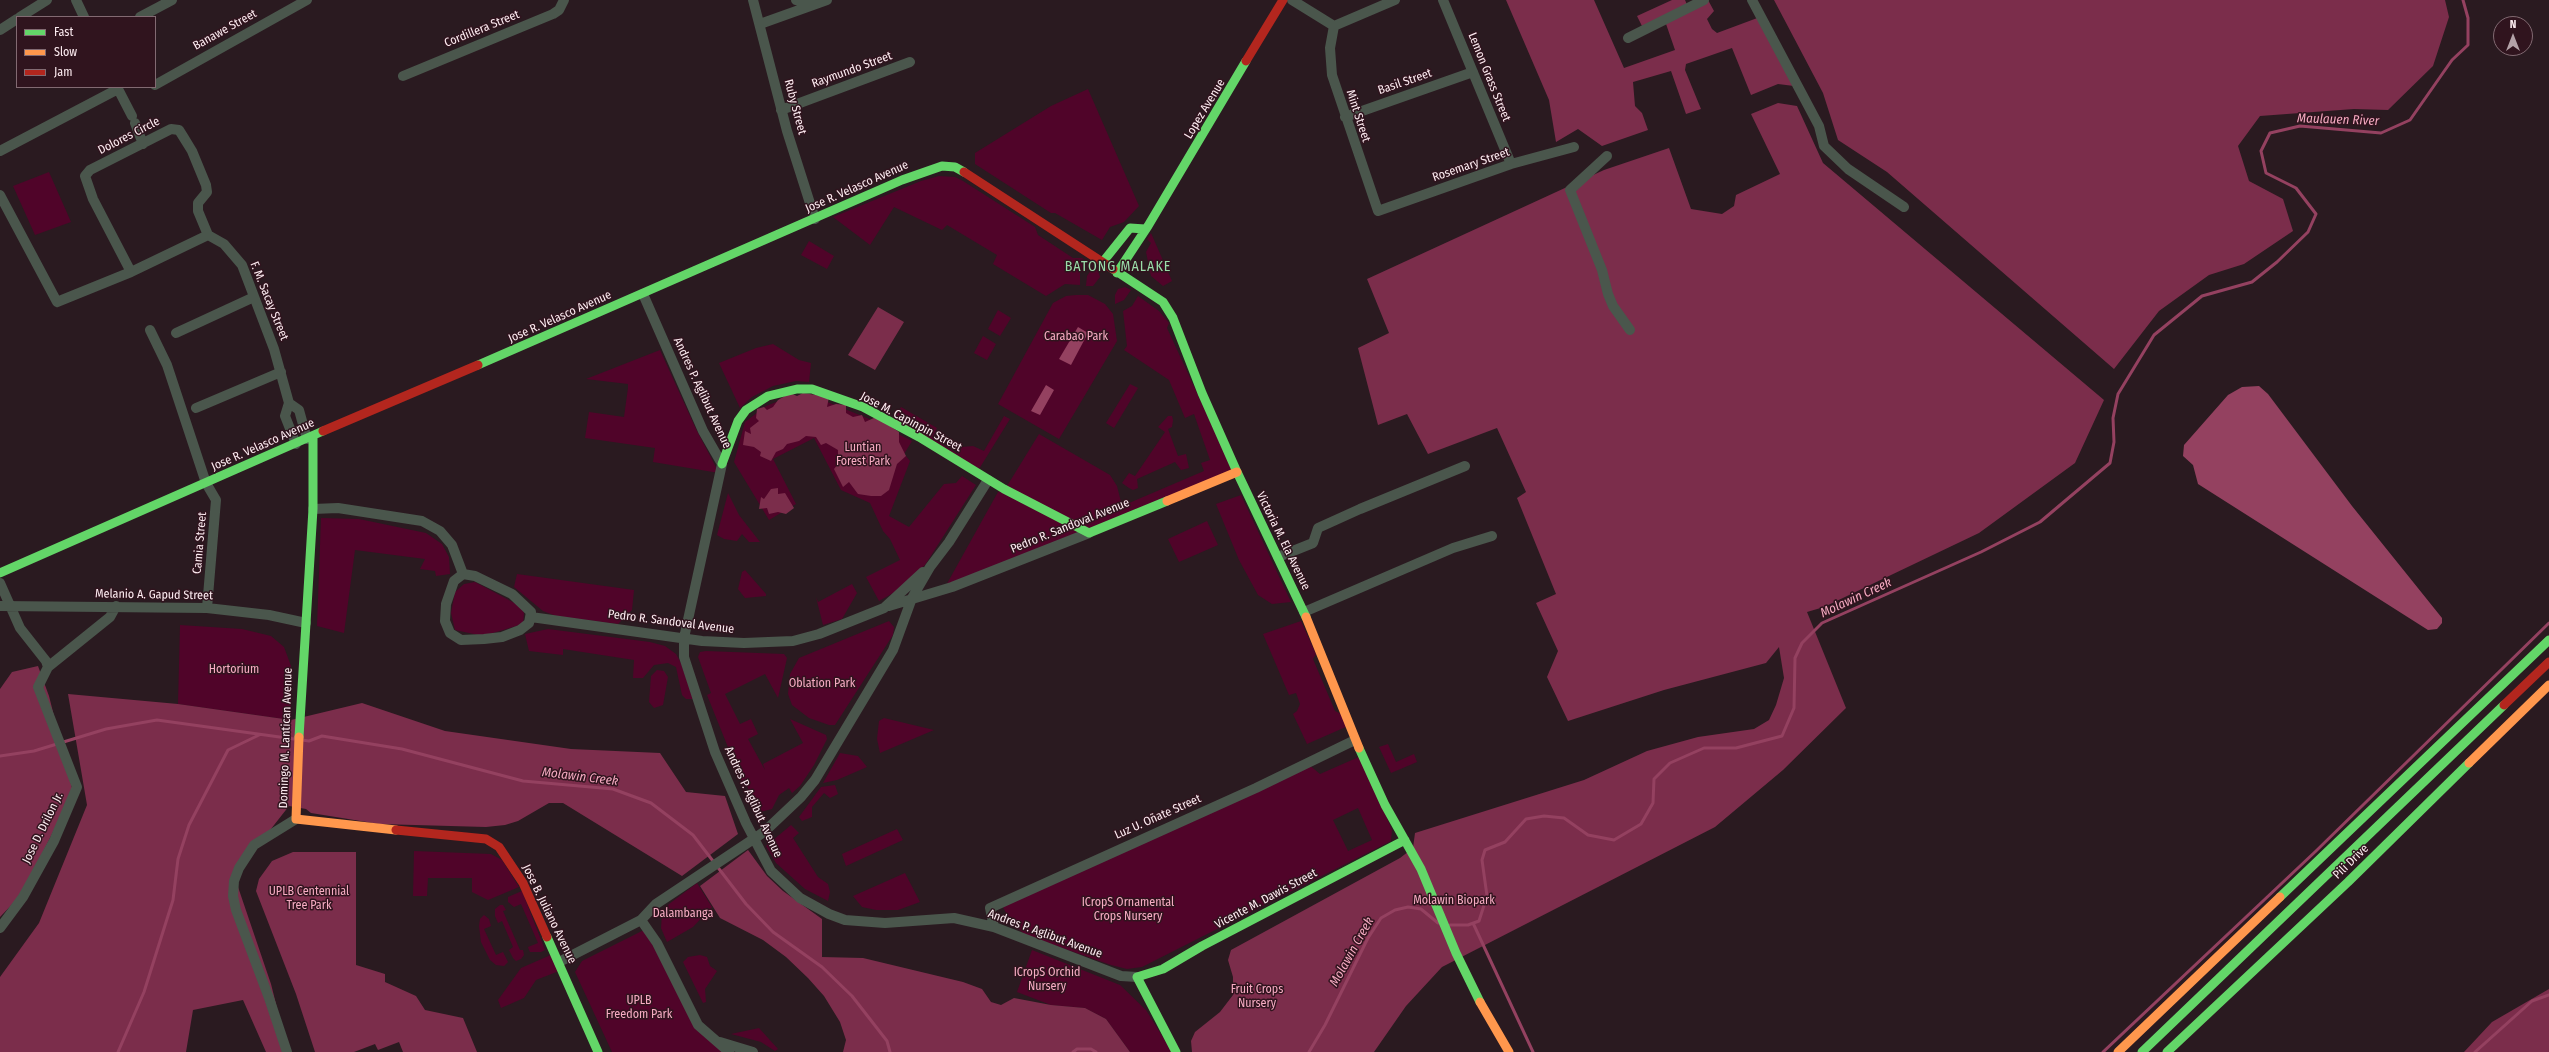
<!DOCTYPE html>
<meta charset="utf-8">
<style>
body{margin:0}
#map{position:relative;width:2549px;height:1052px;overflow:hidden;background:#2a1a20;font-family:"Fira Sans Condensed",sans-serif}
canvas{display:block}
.legend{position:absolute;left:16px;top:16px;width:140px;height:72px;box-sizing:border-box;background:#30141e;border:1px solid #826a72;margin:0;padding:5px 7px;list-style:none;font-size:12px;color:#fdecf1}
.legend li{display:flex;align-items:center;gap:8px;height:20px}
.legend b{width:20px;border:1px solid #826a72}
.north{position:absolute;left:2493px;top:16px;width:40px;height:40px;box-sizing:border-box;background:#30141e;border:1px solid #826a72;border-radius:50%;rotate:0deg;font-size:11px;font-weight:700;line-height:16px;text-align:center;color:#fdecf1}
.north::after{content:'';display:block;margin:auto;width:14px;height:18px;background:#b3a2a8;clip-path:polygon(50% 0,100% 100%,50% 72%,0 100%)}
</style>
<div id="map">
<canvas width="2549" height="1052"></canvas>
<ul class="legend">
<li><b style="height:5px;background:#63d668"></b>Fast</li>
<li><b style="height:5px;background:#ff974d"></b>Slow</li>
<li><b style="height:5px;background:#b3261e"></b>Jam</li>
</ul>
<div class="north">N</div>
</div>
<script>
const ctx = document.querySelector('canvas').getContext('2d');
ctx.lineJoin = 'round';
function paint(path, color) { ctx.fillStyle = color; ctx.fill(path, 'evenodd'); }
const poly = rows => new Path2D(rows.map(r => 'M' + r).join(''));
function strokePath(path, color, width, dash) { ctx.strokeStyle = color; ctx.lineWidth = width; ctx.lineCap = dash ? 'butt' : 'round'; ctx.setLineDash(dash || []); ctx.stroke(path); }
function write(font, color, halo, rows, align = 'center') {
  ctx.font = font + ' "Fira Sans Condensed",sans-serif'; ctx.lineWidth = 3; ctx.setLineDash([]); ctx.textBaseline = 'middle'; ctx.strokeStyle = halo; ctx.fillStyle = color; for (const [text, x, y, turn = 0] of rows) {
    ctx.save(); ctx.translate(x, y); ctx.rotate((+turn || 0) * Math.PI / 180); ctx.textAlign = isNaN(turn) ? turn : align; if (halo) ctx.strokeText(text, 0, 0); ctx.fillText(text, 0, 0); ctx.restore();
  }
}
paint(poly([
 [1088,89,1139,206,1124,222,1110,227,1102,240,1055,213,1051,213,975,164,975,153,1051,106],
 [49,172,71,222,35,235,13,186],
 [939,176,955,177,963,181,1035,227,1038,235,1073,258,1082,258,1087,261,1080,271,1080,285,1065,284,1046,296,993,264,997,255,947,225,942,230,894,207,870,245,833,217,921,181],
 [1151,233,1172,281,1163,286,1151,276,1146,252,1151,243,1147,239],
 [809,241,834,256,827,269,801,255],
 [1093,267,1098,270,1100,277,1093,286,1086,286,1087,276],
 [1125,287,1131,290,1124,300,1115,304,1115,295,1118,289],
 [1076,295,1088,295,1105,304,1113,314,1117,341,1059,439,998,404,1053,303,1066,296],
 [1138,296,1159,311,1169,323,1167,328,1233,471,944,589,998,492,1007,486,1039,434,1110,475,1117,486,1122,506,1204,471,1201,463,1210,460,1194,414,1185,418,1169,380,1124,350,1127,346,1123,311,1132,306],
 [998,310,1011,318,1000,336,988,329],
 [983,336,996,344,987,360,974,353],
 [773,344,799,360,811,363,809,382,796,381,773,386,752,397,740,408,719,363,756,348],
 [660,350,696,429,719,473,653,462,655,448,585,438,589,412,624,417,628,388,628,384,586,379],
 [1130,384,1138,388,1114,428,1106,423],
 [784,399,825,401,867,418,912,441,901,459,906,456,910,461,889,516,909,527,944,484,956,483,962,476,976,485,925,565,895,592,879,601,866,577,900,560,890,539,883,531,870,503,841,490,814,438,773,459,796,504,769,520,734,462,745,422,766,406],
 [901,407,937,428,932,438,958,454,962,447,973,446,984,451,1004,416,1010,419,979,469,894,419],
 [1168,416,1172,416,1173,420,1172,427,1168,429,1178,456,1186,454,1189,468,1181,470,1175,462,1137,479,1138,488,1133,490,1129,488,1122,483,1129,473,1135,476,1165,432,1158,427],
 [728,493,739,515,760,542,749,542,742,534,737,541,724,539,717,535],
 [1241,495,1291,602,1272,604,1258,595,1239,560,1216,504],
 [321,518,359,519,426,533,442,544,449,557,450,574,436,576,435,571,420,569,425,559,355,550,344,633,317,626],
 [1207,521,1218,545,1179,562,1168,539],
 [745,570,766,594,766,596,745,598,738,589,742,572],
 [517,574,634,590,632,610,618,624,556,616,543,611,514,587],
 [475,582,520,606,524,613,523,624,483,636,455,630,451,613,455,592,464,584],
 [852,584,857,593,842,619,823,625,816,597,818,602],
 [889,621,894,627,893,635,835,725,829,725,809,718,792,705,788,694,790,674,799,658],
 [1301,621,1316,654,1313,659,1335,711,1343,715,1348,726,1307,744,1293,714,1297,711,1300,704,1296,693,1289,695,1263,634],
 [180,625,242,629,271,636,284,647,291,666,291,720,178,704],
 [548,629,650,642,665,646,676,654,681,663,693,699,686,699,682,695,676,667,668,663,654,665,643,678,633,678,634,660,563,649,563,655,529,651,525,634],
 [706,651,784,654,787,658,778,698,765,674,725,694,740,724,751,719,758,734,748,739,765,770,763,764,803,743,790,719,826,735,827,739,814,765,800,786,792,793,789,788,779,795,772,809,760,812,757,811,747,786,744,787,707,695,711,693,698,657,700,652],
 [657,670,664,671,668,677,663,705,654,708,649,702,651,676],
 [884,718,934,730,880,753,877,739,879,721],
 [1388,744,1396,762,1414,754,1417,762,1391,773,1379,747],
 [840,753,858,756,867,767,837,780,823,783],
 [1361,756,1392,830,1391,841,1142,967,1127,969,1111,965,1025,935,1009,919,1002,905,1308,764,1320,774],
 [1358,808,1372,840,1348,851,1333,820],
 [835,785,838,794,830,798,824,793,812,807,812,817,802,821,799,817,821,787],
 [791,825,799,833,793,838,818,877,828,884,830,892,828,901,805,889,776,863,766,846],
 [897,829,903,840,846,866,842,854],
 [414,851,491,854,502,860,519,887,488,900,472,892,472,878,428,878,427,896,413,896],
 [905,873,920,902,898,910,876,910,862,907,853,896],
 [697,883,712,907,693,927,667,942,661,928,662,913,669,904],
 [522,891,545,950,541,952,530,952,529,950,528,947,538,943,521,904,514,907,508,902,508,897],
 [500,905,503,905,506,910,503,911,520,950,523,950,524,955,521,959,516,961,513,958,509,950,513,947,502,921,498,923,495,916,495,909],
 [484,915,489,919,491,926,484,929,496,955,503,952,508,962,504,966,496,965,490,960,481,942,479,926,480,919],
 [642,931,645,931,698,1028,729,1052,612,1052,575,972,582,961],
 [1032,950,1120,985,1146,1010,1172,1052,1130,1052,1106,1019,1085,1008,1051,1005,1017,992],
 [553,954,559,971,536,980,524,998,501,1008,498,1000,521,968],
 [700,955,707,957,710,966,717,971,705,989,706,1002,703,1003,683,962,688,957],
 [759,1028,778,1049,775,1051,761,1042,731,1034]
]), '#500429');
paint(poly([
 [1506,0,1594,0,1624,68,1675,50,1665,21,1643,28,1637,16,1672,0,1685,0,1688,7,1708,0,1714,11,1707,19,1712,29,1717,33,1760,17,1794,86,1778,84,1751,95,1732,48,1686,64,1685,70,1701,109,1686,114,1671,71,1633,82,1635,106,1642,113,1648,130,1602,146,1578,129,1556,142,1549,100],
 [1774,0,2445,0,2449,17,2433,66,2388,110,2354,109,2260,116,2238,146,2249,181,2283,199,2293,231,2244,264,2209,275,2159,311,2114,369,1887,172,1838,140,1823,93],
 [1778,103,1797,106,1823,163,2104,400,2075,463,1979,533,1824,607,1807,612,1846,708,1783,770,1715,827,1442,967,1406,1006,1374,1052,1192,1052,1191,1041,1195,1032,1220,1012,1233,995,1233,977,1228,960,1231,950,1400,858,1413,848,1415,833,1584,780,1647,751,1698,737,1754,729,1769,720,1776,705,1784,678,1779,647,1766,663,1664,690,1568,721,1547,677,1558,651,1536,603,1556,594,1517,498,1526,492,1497,428,1428,454,1407,414,1378,425,1358,348,1389,333,1367,279,1604,170,1669,148,1691,209,1722,214,1734,206,1736,195,1780,174,1751,114],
 [878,307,904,322,875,370,848,355],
 [790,393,797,396,803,393,829,397,827,407,836,404,846,405,846,413,853,417,862,415,865,422,876,417,899,432,899,442,906,456,897,464,889,490,881,496,871,496,858,494,849,482,843,487,834,469,838,464,838,450,826,443,821,445,816,437,806,436,799,441,787,444,783,449,776,452,771,461,760,456,761,452,754,447,743,445,745,431,751,434,750,428,759,421,756,418,757,409,764,407,767,410,773,407,778,400],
 [778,488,778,494,785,493,794,508,786,514,778,512,769,514,767,508,759,509,761,497,764,499,771,489],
 [38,666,49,696,73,792,22,894,0,917,0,689,12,672],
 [68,694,178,704,291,720,362,703,445,731,571,749,660,753,686,792,725,796,738,834,682,876,563,803,549,803,518,821,505,825,486,827,379,824,311,813,306,809,289,806,245,862,237,884,271,984,288,1052,266,1052,243,1000,193,1010,186,1052,0,1052,0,977,39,923,87,805],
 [748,850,767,876,783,891,822,919,822,957,863,958,963,982,982,989,991,1002,1001,1005,1014,998,1051,1005,1085,1008,1106,1019,1130,1052,843,1052,846,1040,840,1022,824,996,808,978,786,957,763,940,720,918,700,886],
 [293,852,356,852,356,965,385,974,385,982,416,996,425,1010,463,1018,477,1052,403,1052,399,1042,378,1050,375,1044,354,1052,315,1052,296,994,256,891,259,879,272,861],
 [2549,989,2549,1052,2464,1052,2492,1022]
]), '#7b2d4b');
paint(poly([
 [1078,327,1088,333,1071,365,1059,359],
 [1046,385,1054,390,1040,415,1031,411],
 [2259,386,2268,394,2352,506,2442,618,2442,623,2437,629,2428,630,2198,484,2193,465,2183,456,2184,445,2228,395,2242,387]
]), '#944160');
strokePath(poly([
 [302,740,309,741,322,736,402,749,523,781,613,789,651,803,693,835,746,904,773,932,822,967,852,996,887,1041,890,1052],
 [0,756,34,751,106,729,157,720,294,739],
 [1473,923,1533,1052],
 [1450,925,1468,925,1479,921,1487,896,1482,860,1485,850,1505,842,1526,819,1544,816,1564,818,1588,835,1614,840,1641,824,1653,803,1654,779,1670,763,1704,748,1736,748,1782,736,1794,708,1795,658,1802,643,1822,623,1981,552,2040,522,2110,463,2114,442,2113,418,2118,394,2154,335,2202,296,2252,282,2277,262,2308,232,2316,214,2296,188,2266,173,2261,151,2270,133,2300,126,2381,133,2410,120,2452,60,2468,45,2468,18,2463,0],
 [118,1052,144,992,173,900,178,859,189,825,228,750,259,735],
 [1073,1052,1077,1049,1091,1049,1096,1052],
 [1309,1052,1325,1025,1368,938,1381,918,1395,910,1408,907,1421,909,1438,923],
 [2103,1052,2316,851,2549,623],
 [2475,1052,2532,1001,2549,995]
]), '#944160', 3);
strokePath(poly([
 [76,0,84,17],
 [753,0,787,131,815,219],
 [796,0,815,4],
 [1292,0,1334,26],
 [1443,0,1511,164],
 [1752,0,1819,126,1824,146,1848,169,1904,207],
 [20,17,47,0],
 [140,17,172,0],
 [760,24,827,0],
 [1334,26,1330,48,1332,75,1378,211,1511,164,1574,147],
 [1334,26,1395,0],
 [0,30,17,19],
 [1628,38,1704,0],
 [403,76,553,14,559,10,564,0],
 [155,85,307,0],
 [117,87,132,116],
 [781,110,910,62],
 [1345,117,1473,72],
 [135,123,143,144],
 [0,151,118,89],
 [1607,156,1570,190,1602,270,1608,294,1613,306,1630,330],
 [0,195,57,302,131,272,208,235,224,244,242,265,274,349,289,403],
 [131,272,93,199,85,176,90,170,171,129,179,130,184,138,192,151,206,185,207,192,198,203,198,211,208,235],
 [643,294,703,431,722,464,684,638,684,657,715,752,746,823,771,871,800,898,829,914,845,920,885,923,954,918,994,927,1121,976,1137,977],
 [150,330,167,365,206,483,216,500,207,608],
 [176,333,254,297],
 [289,403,285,416,296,444],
 [289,403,299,410,307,439],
 [196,408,281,372],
 [313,509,338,508,422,521,440,531,452,545,463,574],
 [1278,557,1313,543,1318,528,1360,509,1465,466],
 [463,574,475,576,512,594,531,612,529,623,520,630,502,637,484,639,461,640,450,633,445,621,446,604,454,581,463,574],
 [0,583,20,628,46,661,48,667],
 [0,606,207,608,269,615,306,623],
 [889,606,952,587,1089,533],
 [1304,612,1453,548,1492,536],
 [531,617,702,641,744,643,793,641,819,634,884,608,923,572],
 [641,920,657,943,698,1025,729,1052],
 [994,927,990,908,1256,788,1355,740],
 [0,928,23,897,54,841,77,787,38,687,48,667,110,617,116,606],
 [559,962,641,920,656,904,764,832,801,797,815,780,893,650,912,598,930,567,949,542,988,480],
 [720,1042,753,1052],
 [287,1052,269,998,236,910,233,896,234,881,239,868,254,845,296,819]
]), '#4a564c', 10);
strokePath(poly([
 [1102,263,1130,228,1145,229],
 [1113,269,1163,302,1173,318,1202,393,1237,472,1306,617],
 [1117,273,1148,226,1246,61],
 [478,365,902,180,942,166,955,167,964,172],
 [722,464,738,421,746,410,768,396,797,389,812,389,863,407,919,437,1004,489,1089,533,1167,501],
 [0,573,323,431],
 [299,737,313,509,313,436],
 [1359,748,1385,805,1421,869,1456,953,1480,1002],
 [2280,897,2549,640],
 [547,937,598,1052],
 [1176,1052,1137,977,1163,969,1202,946,1405,840],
 [2142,1052,2504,705],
 [2167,1052,2348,882,2469,763]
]), '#63d668', 9);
strokePath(poly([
 [1167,501,1237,472],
 [1306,617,1359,748],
 [299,737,296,819,396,830],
 [2469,763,2549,685],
 [1480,1002,1509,1052],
 [2118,1052,2280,897]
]), '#ff974d', 9);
strokePath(poly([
 [1246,61,1283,0],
 [964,172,1113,269],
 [323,431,478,365],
 [2504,705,2549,662],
 [396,830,486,839,499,847,523,883,547,937]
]), '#b3261e', 9);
write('12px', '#fdecf1', '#30141e', [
 ["Cordillera Street",482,29,-22],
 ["Banawe Street",225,30,-29],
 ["Raymundo Street",852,70,-20],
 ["Lemon Grass Street",1489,77,68],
 ["Basil Street",1405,82,-19],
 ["Ruby Street",795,107,75],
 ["Lopez Avenue",1205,109,-59],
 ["Mint Street",1358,116,72],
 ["Dolores Circle",129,136,-27],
 ["Rosemary Street",1471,165,-19],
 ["Jose R. Velasco Avenue",857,187,-24],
 ["F. M. Sacay Street",269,301,68],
 ["Jose R. Velasco Avenue",560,317,-24],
 ["Andres P. Aglibut Avenue",702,393,65],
 ["Jose M. Capinpin Street",911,422,28],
 ["Jose R. Velasco Avenue",263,445,-24],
 ["Pedro R. Sandoval Avenue",1070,526,-22],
 ["Victoria M. Ela Avenue",1283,541,64],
 ["Camia Street",200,543,-85],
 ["Melanio A. Gapud Street",154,595,1],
 ["Pedro R. Sandoval Avenue",671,622,7],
 ["Domingo M. Lantican Avenue",286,738,-88],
 ["Andres P. Aglibut Avenue",753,802,65],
 ["Luz U. Oñate Street",1158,817,-24],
 ["Jose D. Drilon Jr.",43,828,-64],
 ["Pili Drive",2351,862,-44],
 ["Vicente M. Dawis Street",1266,899,-28],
 ["Jose B. Juliano Avenue",549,914,64],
 ["Andres P. Aglibut Avenue",1045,934,20]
]);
write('12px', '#f7acc3', '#30141e', [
 ["Carabao Park",1076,337],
 ["Luntian",863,448],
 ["Forest Park",863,462],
 ["Hortorium",234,670],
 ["Oblation Park",822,684],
 ["UPLB Centennial",309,892],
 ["Tree Park",309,906],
 ["Molawin Biopark",1454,901],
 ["ICropS Ornamental",1128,903],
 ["Crops Nursery",1128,917],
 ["Dalambanga",683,914],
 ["ICropS Orchid",1047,973],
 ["Nursery",1047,987],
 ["Fruit Crops",1257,990],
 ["Nursery",1257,1004],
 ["UPLB",639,1001],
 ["Freedom Park",639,1015]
]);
write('italic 13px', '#f5aac1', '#30141e', [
 ["Maulauen River",2338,120,2],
 ["Molawin Creek",1856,598,-25],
 ["Molawin Creek",580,777,7],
 ["Molawin Creek",1352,952,-61]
]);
ctx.letterSpacing = '1px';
write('14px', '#9adda9', '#30141e', [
 ["BATONG MALAKE",1118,267]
]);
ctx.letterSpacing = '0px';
</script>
